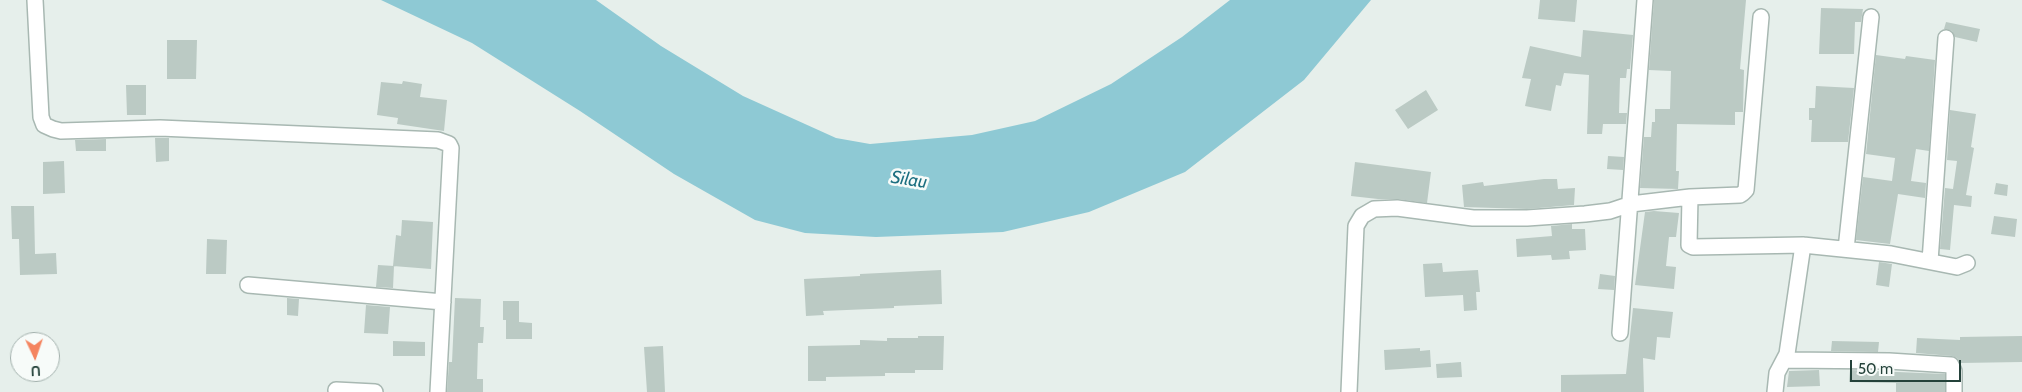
<!DOCTYPE html>
<style>
body{margin:0}
#map{position:relative;width:2022px;height:392px;overflow:hidden;background:#e6efeb;font-family:Cabin,sans-serif}
canvas{display:block}
.north{position:absolute;left:10px;top:332px;width:50px;height:50px;box-sizing:border-box;background:#f7fbf9;border:1px solid #a3b1ad;border-radius:50%;rotate:177deg;font-size:14px;font-weight:700;line-height:20px;text-align:center;color:#24423a}
.north::after{content:'';display:block;margin:auto;width:18px;height:22px;background:#f4845f;clip-path:polygon(50% 0,100% 100%,50% 72%,0 100%)}
.scale{position:absolute;left:1850px;top:360px;width:111px;height:22px;box-sizing:border-box;border:2px solid #24423a;border-top:0;padding-left:6px;font-size:15px;line-height:18px;white-space:nowrap;color:#24423a;-webkit-text-stroke:4px #f7fbf9;paint-order:stroke}
</style>
<div id="map">
<canvas width="2022" height="392"></canvas>
<div class="north">U</div>
<div class="scale">50 m</div>
</div>
<script>
const ctx = document.querySelector('canvas').getContext('2d');
ctx.lineJoin = 'round';
function paint(path, color) { ctx.fillStyle = color; ctx.fill(path, 'evenodd'); }
const poly = rows => new Path2D(rows.map(r => 'M' + r).join(''));
function strokePath(path, color, width, dash) { ctx.strokeStyle = color; ctx.lineWidth = width; ctx.lineCap = dash ? 'butt' : 'round'; ctx.setLineDash(dash || []); ctx.stroke(path); }
function write(font, color, halo, rows, align = 'center') {
  ctx.font = font + ' Cabin,sans-serif'; ctx.lineWidth = 5; ctx.setLineDash([]); ctx.textBaseline = 'middle'; ctx.strokeStyle = halo; ctx.fillStyle = color; for (const [text, x, y, turn = 0] of rows) {
    ctx.save(); ctx.translate(x, y); ctx.rotate((+turn || 0) * Math.PI / 180); ctx.textAlign = isNaN(turn) ? turn : align; if (halo) ctx.strokeText(text, 0, 0); ctx.fillText(text, 0, 0); ctx.restore();
  }
}
paint(poly([
 [381,0,596,0,661,46,743,96,836,138,870,144,972,135,1035,121,1111,84,1182,37,1230,0,1371,0,1304,80,1185,172,1089,212,1003,232,876,237,805,233,755,220,674,174,580,111,472,43]
]), '#8ec9d4');
paint(poly([
 [1540,0,1577,0,1575,22,1538,19],
 [1654,0,1746,0,1740,69,1744,70,1743,112,1735,112,1735,125,1677,124,1676,171,1679,171,1678,189,1640,188,1644,137,1651,137,1652,122,1655,122,1655,109,1670,109,1671,71,1649,70],
 [1821,8,1863,9,1861,22,1855,22,1854,54,1819,54],
 [1946,22,1980,29,1977,42,1955,37,1952,31,1944,29],
 [1583,30,1633,35,1630,69,1627,69,1626,78,1620,78,1619,113,1627,113,1626,124,1603,124,1602,134,1587,134,1589,75,1564,73,1561,86,1556,85,1551,111,1525,106,1531,79,1522,78,1530,46,1581,57],
 [167,40,197,40,196,79,167,79],
 [1876,55,1905,59,1906,56,1935,60,1929,151,1916,149,1911,181,1926,183,1925,198,1898,194,1890,244,1856,240,1863,177,1892,181,1895,158,1866,154],
 [403,81,422,84,420,97,447,100,444,131,397,124,398,118,377,115,381,82,402,84],
 [126,85,146,85,146,115,127,115],
 [1816,86,1854,88,1848,142,1811,142,1812,120,1809,120,1809,108,1815,108],
 [1426,90,1438,110,1408,129,1395,110],
 [1950,110,1976,114,1971,147,1974,148,1966,195,1972,196,1971,207,1954,205,1950,250,1940,249,1945,188,1953,189,1957,161,1947,160],
 [155,138,169,138,169,161,156,162],
 [106,139,106,151,76,151,75,140],
 [1608,156,1624,157,1623,170,1607,169],
 [64,161,65,193,43,194,43,162],
 [1355,162,1431,172,1427,203,1398,199,1378,199,1351,196],
 [1544,179,1557,179,1558,189,1575,188,1574,205,1527,209,1464,207,1462,185,1483,182,1484,186],
 [1996,183,2008,185,2007,196,1994,194],
 [11,206,34,206,35,254,56,253,57,274,20,275,19,239,12,239],
 [1654,211,1679,213,1676,237,1669,237,1666,266,1676,267,1674,289,1635,285,1645,212],
 [1994,216,2017,219,2015,237,1991,234],
 [402,220,433,222,431,269,393,266,396,235,401,236],
 [1572,224,1572,229,1585,229,1586,250,1569,251,1570,259,1552,260,1551,255,1517,257,1516,239,1552,236,1551,226],
 [207,239,227,240,226,274,206,274],
 [1879,262,1892,264,1889,287,1876,285],
 [1442,263,1443,272,1478,270,1480,292,1476,292,1477,310,1464,311,1463,295,1425,297,1423,264],
 [378,265,394,266,393,288,376,287],
 [941,270,942,304,894,306,894,308,823,311,824,315,806,316,804,279,860,276,860,274],
 [1600,274,1615,276,1614,290,1598,289],
 [287,298,299,299,298,316,287,315],
 [455,298,481,299,480,327,484,327,483,343,478,343,477,379,483,379,483,392,447,392,449,362,452,362],
 [503,301,519,301,519,322,532,323,532,339,506,339,506,320,503,320],
 [366,305,390,307,388,334,364,333],
 [1633,308,1673,312,1670,338,1657,337,1655,360,1643,358,1644,392,1561,392,1561,375,1626,374],
 [918,336,944,336,943,370,915,370,915,373,885,373,885,376,826,377,826,381,808,381,808,346,860,345,860,340,887,341,887,338,918,338],
 [2022,336,2022,362,1960,363,1957,358,1952,356,1916,353,1917,338,1960,340,1960,337],
 [393,341,425,342,425,356,393,356],
 [1832,341,1879,342,1878,352,1831,351],
 [663,346,665,392,647,392,644,347],
 [1420,348,1420,351,1430,350,1431,367,1385,370,1384,350],
 [1461,362,1462,377,1437,378,1436,364],
 [1819,370,1820,386,1787,387,1789,371],
 [1850,370,1945,374,1945,392,1896,392,1896,383,1849,382]
]), '#bbcac4');
const minor = poly([
 [35,0,41,117,44,125,53,129,61,131,160,128,438,140,449,144,451,148,438,392],
 [1690,197,1689,245,1693,247,1803,245,1891,254,1957,267,1967,263],
 [1846,249,1871,17],
 [1930,261,1946,38],
 [248,285,443,302],
 [1620,333,1645,0],
 [1785,360,1889,361,1951,365,1954,371,1954,392],
 [336,390,375,392],
 [1349,392,1356,226,1362,216,1374,209,1397,208,1473,218,1527,218,1585,214,1610,211,1631,204,1690,197,1740,195,1743,193,1746,190,1761,17],
 [1775,392,1777,373,1787,354,1803,245]
]);
strokePath(minor, '#a8b8b2', 18);
strokePath(minor, '#fff', 15);
write('italic 18px', '#1c6f80', '#f7fbf9', [
 ["Silau",909,180,9]
]);
</script>
